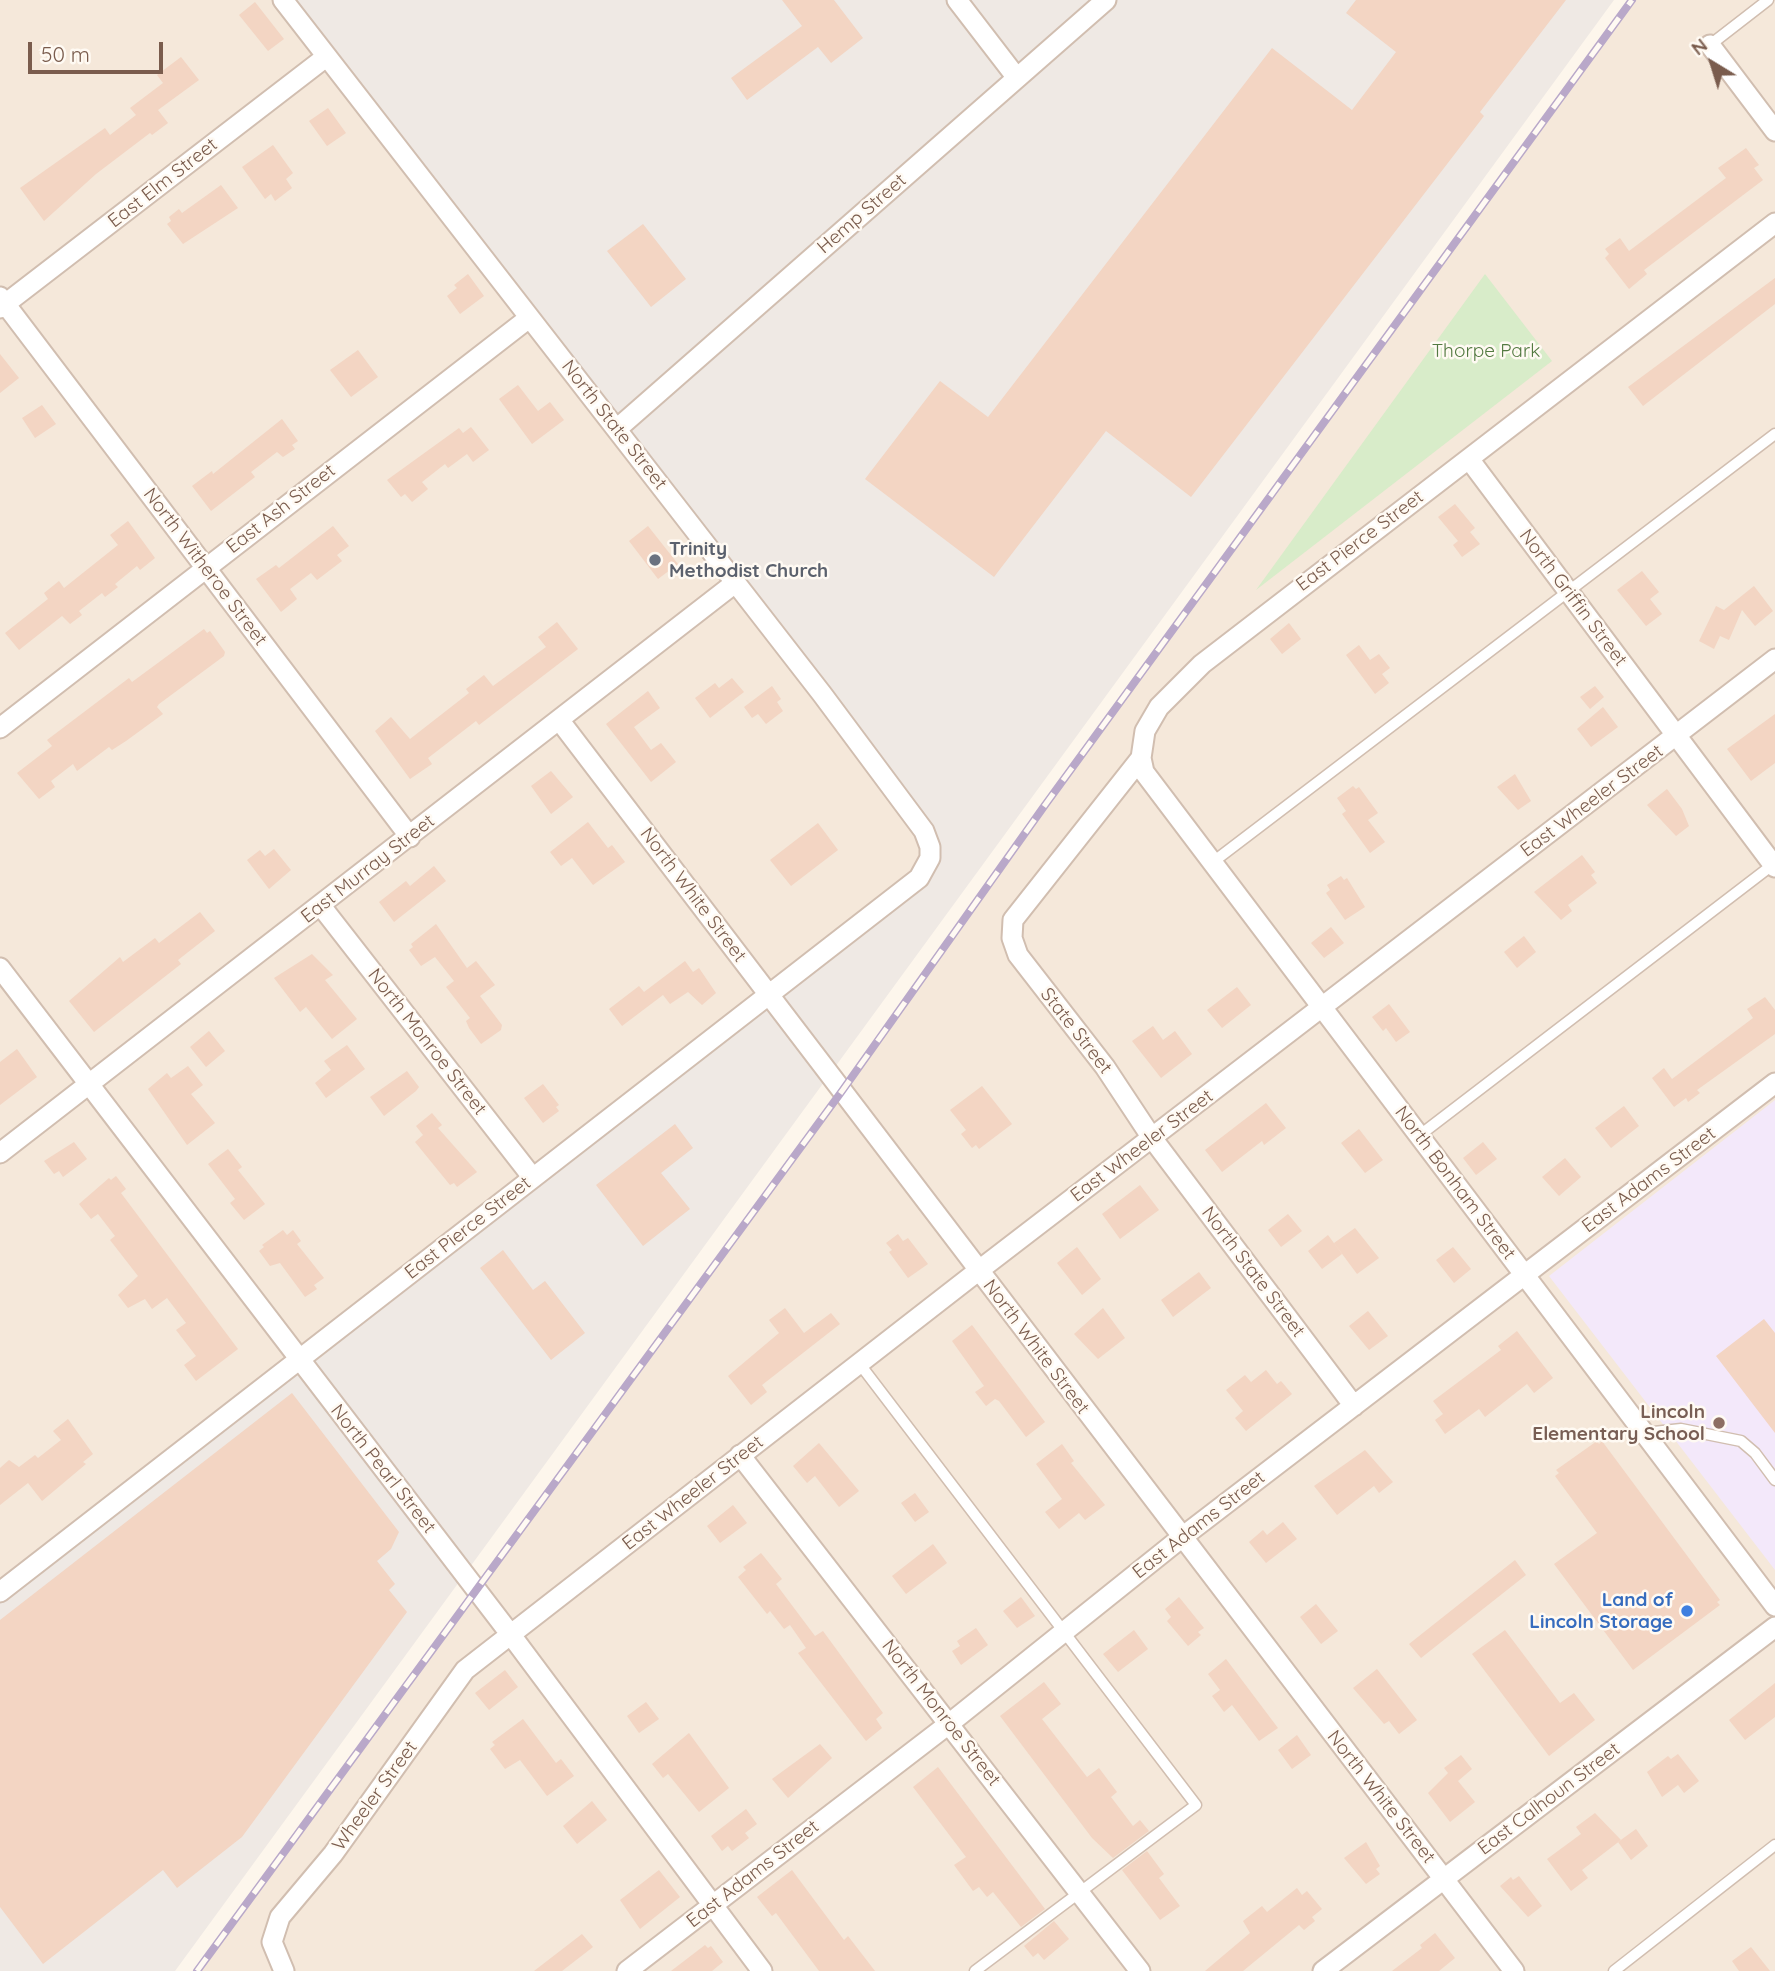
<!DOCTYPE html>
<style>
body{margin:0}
#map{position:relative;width:1775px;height:1971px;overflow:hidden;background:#fdf6ec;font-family:Quicksand,sans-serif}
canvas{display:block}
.north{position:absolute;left:1677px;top:28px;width:70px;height:70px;-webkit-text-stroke:5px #fffaf3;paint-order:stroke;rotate:322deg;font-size:19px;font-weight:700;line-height:28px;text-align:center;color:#7a5c4d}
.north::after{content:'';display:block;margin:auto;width:24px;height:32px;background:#7a5c4d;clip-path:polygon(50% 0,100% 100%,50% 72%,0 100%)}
.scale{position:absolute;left:28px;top:42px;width:135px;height:32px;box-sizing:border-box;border:4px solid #7a5c4d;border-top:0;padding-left:9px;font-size:21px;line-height:24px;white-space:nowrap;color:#7a5c4d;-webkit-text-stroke:5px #fffaf3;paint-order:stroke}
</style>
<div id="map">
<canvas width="1775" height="1971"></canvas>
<div class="north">N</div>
<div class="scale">50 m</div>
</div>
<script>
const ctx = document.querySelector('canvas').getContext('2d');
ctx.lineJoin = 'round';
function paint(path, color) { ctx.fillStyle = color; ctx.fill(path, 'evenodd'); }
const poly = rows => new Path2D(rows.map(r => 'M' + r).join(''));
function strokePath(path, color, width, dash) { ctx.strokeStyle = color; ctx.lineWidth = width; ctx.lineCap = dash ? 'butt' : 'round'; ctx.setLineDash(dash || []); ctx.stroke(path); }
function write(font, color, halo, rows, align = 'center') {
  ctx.font = font + ' Quicksand,sans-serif'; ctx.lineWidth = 5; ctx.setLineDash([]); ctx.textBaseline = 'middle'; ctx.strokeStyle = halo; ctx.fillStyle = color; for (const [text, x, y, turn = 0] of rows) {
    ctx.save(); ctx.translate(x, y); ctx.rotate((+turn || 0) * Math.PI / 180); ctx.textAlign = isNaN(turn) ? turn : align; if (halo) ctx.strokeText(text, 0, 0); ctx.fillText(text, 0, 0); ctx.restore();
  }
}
paint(poly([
 [0,0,283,0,918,825,930,858,0,1592],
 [1632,0,1775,0,1775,1971,197,1971,842,1091,1045,805]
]), '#f5e8da');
paint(poly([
 [283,0,1614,0,175,1971,0,1971,0,1592,919,878,930,847]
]), '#efe9e4');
paint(poly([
 [1775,1100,1775,1570,1549,1276]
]), '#f3e8fa');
paint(poly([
 [1485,274,1552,361,1256,590]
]), '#d8ecc9');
paint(poly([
 [782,0,834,0,863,38,831,63,818,47,747,100,731,78,802,26],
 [1356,0,1566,0,1480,112,1484,116,1191,497,1106,431,994,577,865,479,940,381,988,417,1272,48,1352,110,1396,52,1346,13],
 [255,2,284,39,268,51,239,15],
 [181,57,199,80,158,110,168,123,152,135,150,133,96,174,44,221,20,188,105,128,110,135,136,115,130,108,163,83,157,75],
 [328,108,346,133,327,146,309,121],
 [273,145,293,173,286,179,292,188,275,201,271,194,265,199,242,167],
 [1746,148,1759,165,1754,168,1763,180,1644,270,1647,274,1629,289,1605,258,1609,254,1605,249,1620,238,1629,251,1726,178,1718,168],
 [221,185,238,208,183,244,167,224,171,221,169,217,179,209,182,213],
 [643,224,686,279,651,307,607,251],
 [468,274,484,296,460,314,447,296,457,288,454,285],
 [1775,278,1775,304,1643,406,1628,387],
 [358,350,378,377,351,397,330,370],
 [0,354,19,378,0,393],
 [518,385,538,411,550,402,564,420,532,444,499,399],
 [42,405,56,424,35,438,22,418],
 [282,419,298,441,292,445,295,449,283,457,277,452,251,472,255,477,211,511,192,486,212,471,213,474],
 [471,427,489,450,473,462,467,454,448,468,445,464,422,482,428,489,412,502,405,494,401,497,387,480,459,428,463,433],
 [1455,504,1475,528,1470,532,1480,544,1462,557,1453,545,1458,541,1438,517],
 [128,521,155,558,140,570,137,566,115,584,118,587,105,597,102,593,79,611,82,615,70,624,62,616,19,650,5,633,48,599,44,593,59,581,64,588,118,545,110,535],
 [333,526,349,546,337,555,342,561,317,580,311,573,290,589,297,599,281,612,256,579,276,565,279,568],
 [648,526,678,564,658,579,629,541],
 [1642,571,1659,592,1650,599,1662,614,1646,626,1617,590],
 [1754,586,1773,611,1755,626,1742,610,1729,640,1720,636,1714,649,1699,641,1716,606,1724,610],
 [557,622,578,649,479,725,476,721,428,758,432,764,410,779,375,731,391,717,410,739,469,693,466,689,484,675,493,686,546,647,538,637],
 [1289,623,1301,639,1282,654,1270,639],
 [204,629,207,633,210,631,225,652,224,656,159,704,157,707,163,714,126,741,112,750,109,747,77,771,73,764,51,781,55,787,39,799,17,773,52,746,47,740,129,678,132,682],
 [1359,645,1370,660,1379,654,1390,668,1382,674,1389,683,1375,694,1346,655],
 [732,678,744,692,710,718,695,698,715,683,719,688],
 [772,686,781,699,777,702,783,711,766,724,758,714,752,718,744,707],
 [1595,686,1604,697,1590,709,1580,697],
 [648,691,660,708,634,727,651,750,661,743,676,762,651,782,606,724],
 [1603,707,1618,727,1591,747,1577,729],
 [1775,714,1775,763,1751,781,1727,749],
 [551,771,573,797,551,814,531,786],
 [1515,774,1531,801,1518,810,1497,787],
 [1353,786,1356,789,1359,787,1378,813,1368,820,1385,842,1370,853,1342,814,1346,811,1337,798],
 [1667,789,1682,809,1689,826,1676,836,1647,805],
 [588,822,608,848,612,845,625,862,593,885,572,858,561,866,550,852],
 [818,823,838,850,791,886,770,860],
 [274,849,291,870,269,889,247,860,260,850,265,856],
 [1582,855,1595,872,1591,875,1597,883,1568,905,1572,911,1561,920,1534,892],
 [434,866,446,881,394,922,379,902,406,881,410,886],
 [1341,876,1344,880,1347,878,1365,907,1345,920,1326,893,1330,890,1327,885],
 [200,912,215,931,178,960,181,964,94,1032,69,1001,120,957,123,962,155,938,159,943],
 [436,924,467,968,476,961,495,985,480,996,502,1025,501,1030,481,1044,469,1028,466,1021,470,1018,446,987,454,981,435,957,421,966,409,950,413,947,411,944],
 [1331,927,1344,943,1324,958,1311,943],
 [1524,936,1536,952,1517,968,1504,952],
 [312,954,333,975,325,980,357,1019,332,1039,306,1007,300,1012,274,978],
 [685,961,693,972,699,968,716,993,702,1005,688,992,670,1004,663,995,622,1026,609,1009,639,986,644,992],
 [1237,987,1251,1005,1222,1028,1207,1010],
 [1765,997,1775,1010,1775,1034,1697,1090,1700,1093,1688,1102,1686,1098,1674,1107,1652,1078,1664,1068,1672,1079,1753,1018,1747,1009],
 [1389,1004,1410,1032,1396,1042,1386,1028,1383,1031,1372,1017],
 [1153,1026,1163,1040,1175,1031,1192,1054,1161,1078,1132,1041],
 [209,1031,225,1051,206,1067,190,1047],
 [347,1045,365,1069,326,1098,315,1083,331,1070,324,1061],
 [17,1049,37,1077,0,1105,0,1062],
 [188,1066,203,1085,191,1094,215,1123,187,1145,148,1089,167,1073,171,1078],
 [407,1071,419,1087,416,1091,384,1116,370,1097],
 [543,1084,559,1105,556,1107,559,1111,543,1123,524,1098],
 [982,1086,1012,1124,979,1149,976,1145,972,1148,961,1134,966,1130,950,1110],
 [1266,1103,1286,1128,1264,1145,1262,1141,1222,1172,1205,1150],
 [1624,1106,1639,1126,1611,1148,1595,1128],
 [432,1113,442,1125,438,1128,477,1172,457,1187,454,1183,450,1185,415,1142,423,1135,416,1126],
 [675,1124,693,1148,661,1173,690,1209,643,1246,596,1185],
 [1359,1129,1383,1160,1365,1173,1341,1143],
 [74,1142,87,1159,63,1177,59,1171,54,1174,44,1161],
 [1483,1142,1497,1159,1476,1175,1463,1158],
 [228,1149,242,1167,238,1170,265,1204,244,1220,230,1203,235,1199,208,1164],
 [1565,1158,1581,1177,1559,1196,1542,1177],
 [116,1176,126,1189,121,1193,238,1349,196,1381,184,1365,196,1356,176,1330,186,1323,167,1298,152,1309,145,1299,128,1308,118,1295,138,1276,110,1240,115,1236,98,1214,91,1219,79,1204,109,1178,111,1180],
 [1140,1185,1159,1210,1120,1239,1102,1214],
 [1288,1214,1302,1231,1281,1247,1268,1230],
 [1355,1228,1379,1258,1357,1274,1334,1243],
 [283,1230,287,1235,293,1230,301,1241,297,1244,324,1278,314,1285,317,1289,305,1297,280,1263,270,1266,259,1251,264,1247,262,1245],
 [898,1234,903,1241,908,1238,928,1264,908,1278,889,1252,892,1250,886,1243],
 [1328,1235,1342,1254,1322,1269,1308,1251],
 [1077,1247,1101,1279,1082,1295,1057,1263],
 [1453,1247,1471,1269,1454,1283,1436,1260],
 [503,1250,533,1290,545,1281,585,1333,551,1360,480,1268],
 [1199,1272,1211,1288,1173,1317,1161,1300],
 [785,1308,804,1333,831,1313,840,1324,762,1385,767,1392,751,1405,728,1376,779,1333,769,1320],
 [1103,1308,1125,1338,1098,1359,1074,1334],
 [1368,1311,1388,1336,1369,1350,1349,1326],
 [1764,1319,1775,1333,1775,1433,1716,1356],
 [972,1325,1045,1422,1026,1437,999,1401,995,1399,986,1406,975,1392,984,1386,952,1341],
 [1517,1331,1553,1378,1534,1393,1527,1384,1485,1417,1479,1409,1445,1434,1435,1420,1443,1414,1433,1401,1501,1350,1498,1346],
 [1266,1370,1277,1384,1281,1381,1292,1394,1246,1431,1235,1418,1243,1411,1226,1390,1245,1375,1251,1382],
 [292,1393,399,1532,391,1549,377,1561,395,1584,389,1590,407,1612,242,1837,177,1888,163,1870,43,1964,0,1907,0,1620],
 [68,1419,93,1454,83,1462,86,1464,42,1501,28,1483,0,1505,0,1468,9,1460,19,1467,35,1455,38,1458,61,1440,53,1431],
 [1597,1441,1599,1444,1602,1441,1720,1600,1717,1602,1720,1605,1633,1670,1554,1564,1597,1533,1555,1476,1559,1473,1556,1470],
 [819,1443,859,1491,839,1507,815,1476,807,1483,793,1466],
 [1062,1444,1074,1461,1071,1463,1105,1505,1085,1520,1079,1513,1059,1529,1045,1512,1062,1499,1036,1464],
 [1365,1450,1393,1482,1379,1493,1374,1486,1337,1515,1314,1486],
 [915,1493,929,1512,915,1522,901,1503],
 [733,1505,747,1523,720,1543,707,1526],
 [1283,1522,1297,1539,1266,1563,1249,1542,1263,1530,1267,1535],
 [933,1544,947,1563,906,1594,892,1576],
 [761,1553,782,1579,776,1584,815,1636,823,1631,883,1713,876,1719,882,1728,866,1741,798,1653,806,1648,790,1625,784,1629,770,1611,767,1614,738,1577,746,1570,743,1567],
 [1515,1560,1526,1575,1421,1658,1409,1644],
 [1021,1597,1035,1616,1017,1628,1003,1611],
 [1179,1597,1204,1628,1198,1632,1201,1635,1188,1646,1167,1621,1171,1617,1165,1609],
 [1316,1604,1338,1631,1321,1644,1300,1617],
 [976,1628,988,1645,961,1665,952,1651,960,1646,957,1641],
 [1134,1630,1148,1649,1118,1672,1103,1654],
 [1505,1630,1560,1703,1574,1693,1595,1720,1549,1756,1472,1654],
 [1226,1659,1278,1728,1259,1741,1232,1705,1224,1712,1212,1696,1220,1690,1208,1674],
 [1377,1669,1417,1720,1399,1734,1389,1721,1384,1724,1353,1688],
 [505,1670,518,1687,489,1710,475,1693],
 [1044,1682,1061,1704,1042,1719,1087,1777,1099,1768,1117,1792,1111,1797,1133,1826,1140,1820,1149,1831,1113,1858,1092,1838,1000,1716],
 [1775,1683,1775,1717,1745,1740,1729,1720],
 [646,1702,659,1719,639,1733,627,1716],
 [523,1719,556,1763,561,1759,574,1776,547,1796,520,1760,505,1769,490,1749,495,1745,492,1742],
 [689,1733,729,1788,699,1812,668,1774,663,1778,652,1764],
 [1297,1735,1311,1755,1292,1769,1278,1750],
 [820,1744,832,1758,788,1798,772,1779],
 [1678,1754,1699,1781,1684,1793,1678,1785,1662,1797,1647,1772,1668,1756,1671,1759],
 [1461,1755,1472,1769,1458,1781,1475,1802,1450,1822,1428,1793,1448,1773,1444,1768],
 [938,1767,1045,1909,1021,1927,993,1892,987,1897,979,1887,973,1891,954,1865,966,1857,913,1787],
 [592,1801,607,1820,577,1844,563,1826],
 [746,1809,757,1824,745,1833,749,1838,732,1851,728,1846,722,1851,711,1836],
 [1595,1813,1621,1840,1582,1870,1588,1878,1571,1891,1547,1859,1581,1834,1576,1827],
 [1636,1829,1648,1846,1631,1860,1618,1842],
 [1366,1842,1380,1866,1376,1869,1380,1874,1366,1884,1344,1858],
 [1147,1851,1164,1874,1159,1878,1180,1906,1160,1920,1122,1870],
 [659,1870,680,1897,640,1929,620,1900],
 [792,1870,844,1940,848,1936,875,1971,819,1971,776,1913,772,1916,757,1897],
 [1519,1876,1542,1906,1528,1917,1500,1886,1511,1877,1513,1880],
 [1297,1888,1302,1895,1307,1891,1322,1909,1312,1917,1315,1921,1304,1930,1299,1925,1243,1971,1205,1971,1250,1933,1243,1921,1262,1906,1267,1912],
 [1054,1921,1069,1939,1044,1960,1038,1953,1033,1957,1024,1946],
 [1435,1933,1455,1958,1439,1971,1392,1971,1422,1948,1420,1945],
 [582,1934,593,1947,562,1971,534,1971],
 [705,1945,708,1948,711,1946,723,1962,712,1971,671,1971],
 [1751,1947,1770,1971,1739,1971,1732,1961]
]), '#f3d5c3');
const service = poly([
 [1710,45,1768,0],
 [1213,862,1775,434],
 [1420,1135,1775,863],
 [859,1363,1196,1805,975,1971],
 [1645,1433,1681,1429,1741,1441,1755,1453,1775,1480],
 [1614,1971,1775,1845]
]);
const minor = poly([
 [957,0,1017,78],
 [1710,45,1775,131],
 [0,297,410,837],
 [0,308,326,57],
 [618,428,1106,0],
 [1469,459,1775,867],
 [560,721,1514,1971],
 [0,728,529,318],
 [1141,758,1144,772,1775,1606],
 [321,906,533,1178],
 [0,968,511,1635,762,1971],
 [0,1153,735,583],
 [1354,1406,1152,1138,1105,1067,1018,955,1012,938,1013,920,1141,758,1145,731,1159,707,1202,664,1775,223],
 [740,1455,1140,1971],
 [0,1592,919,878,930,858,930,847,924,831,822,694,283,0],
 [284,1971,272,1942,280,1917,333,1854,465,1670,978,1271,1775,659],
 [627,1971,950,1723,1181,1538,1775,1083],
 [1323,1971,1775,1627]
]);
strokePath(service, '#d1beb0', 13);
strokePath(minor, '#d1beb0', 23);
strokePath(service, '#fff', 10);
strokePath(minor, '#fff', 19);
const rail = poly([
 [197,1971,842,1091,1045,805,1632,0]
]);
strokePath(rail, '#b9a8c9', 8);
strokePath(rail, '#fffaf3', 5, [16]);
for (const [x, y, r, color] of [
 [655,560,7,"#6b7280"],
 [1719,1423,7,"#8d6e63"],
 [1687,1611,7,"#3f7fe0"]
]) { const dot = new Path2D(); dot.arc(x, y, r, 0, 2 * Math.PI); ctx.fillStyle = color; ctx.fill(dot); strokePath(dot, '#fffaf3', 2.5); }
write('19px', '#7a5c4d', '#fffaf3', [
 ["East Elm Street",163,183,-38],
 ["Hemp Street",862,214,-41],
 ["North State Street",614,425,52],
 ["East Ash Street",281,509,-38],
 ["East Pierce Street",1360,541,-37],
 ["North Witheroe Street",205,567,53],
 ["North Griffin Street",1573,598,53],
 ["East Wheeler Street",1592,801,-37],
 ["East Murray Street",368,869,-38],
 ["North White Street",693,895,53],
 ["State Street",1076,1031,52],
 ["North Monroe Street",427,1042,52],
 ["East Wheeler Street",1142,1146,-37],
 ["East Adams Street",1649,1180,-37],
 ["North Bonham Street",1455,1183,53],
 ["East Pierce Street",468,1228,-38],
 ["North State Street",1253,1272,53],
 ["North White Street",1036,1347,53],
 ["North Pearl Street",383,1469,52],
 ["East Wheeler Street",693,1493,-38],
 ["East Adams Street",1199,1525,-38],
 ["North Monroe Street",941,1713,52],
 ["Wheeler Street",375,1796,-54],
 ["North White Street",1381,1797,52],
 ["East Calhoun Street",1549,1799,-37],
 ["East Adams Street",753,1874,-38]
]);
write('19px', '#537a41', '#fffaf3', [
 ["Thorpe Park",1486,351]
]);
write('bold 19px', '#5b616d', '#fffaf3', [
 ["Trinity",669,549],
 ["Methodist Church",669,571]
], 'left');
write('bold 19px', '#785e54', '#fffaf3', [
 ["Lincoln",1705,1412],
 ["Elementary School",1705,1434]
], 'right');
write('bold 19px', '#366cbe', '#fffaf3', [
 ["Land of",1673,1600],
 ["Lincoln Storage",1673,1622]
], 'right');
</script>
